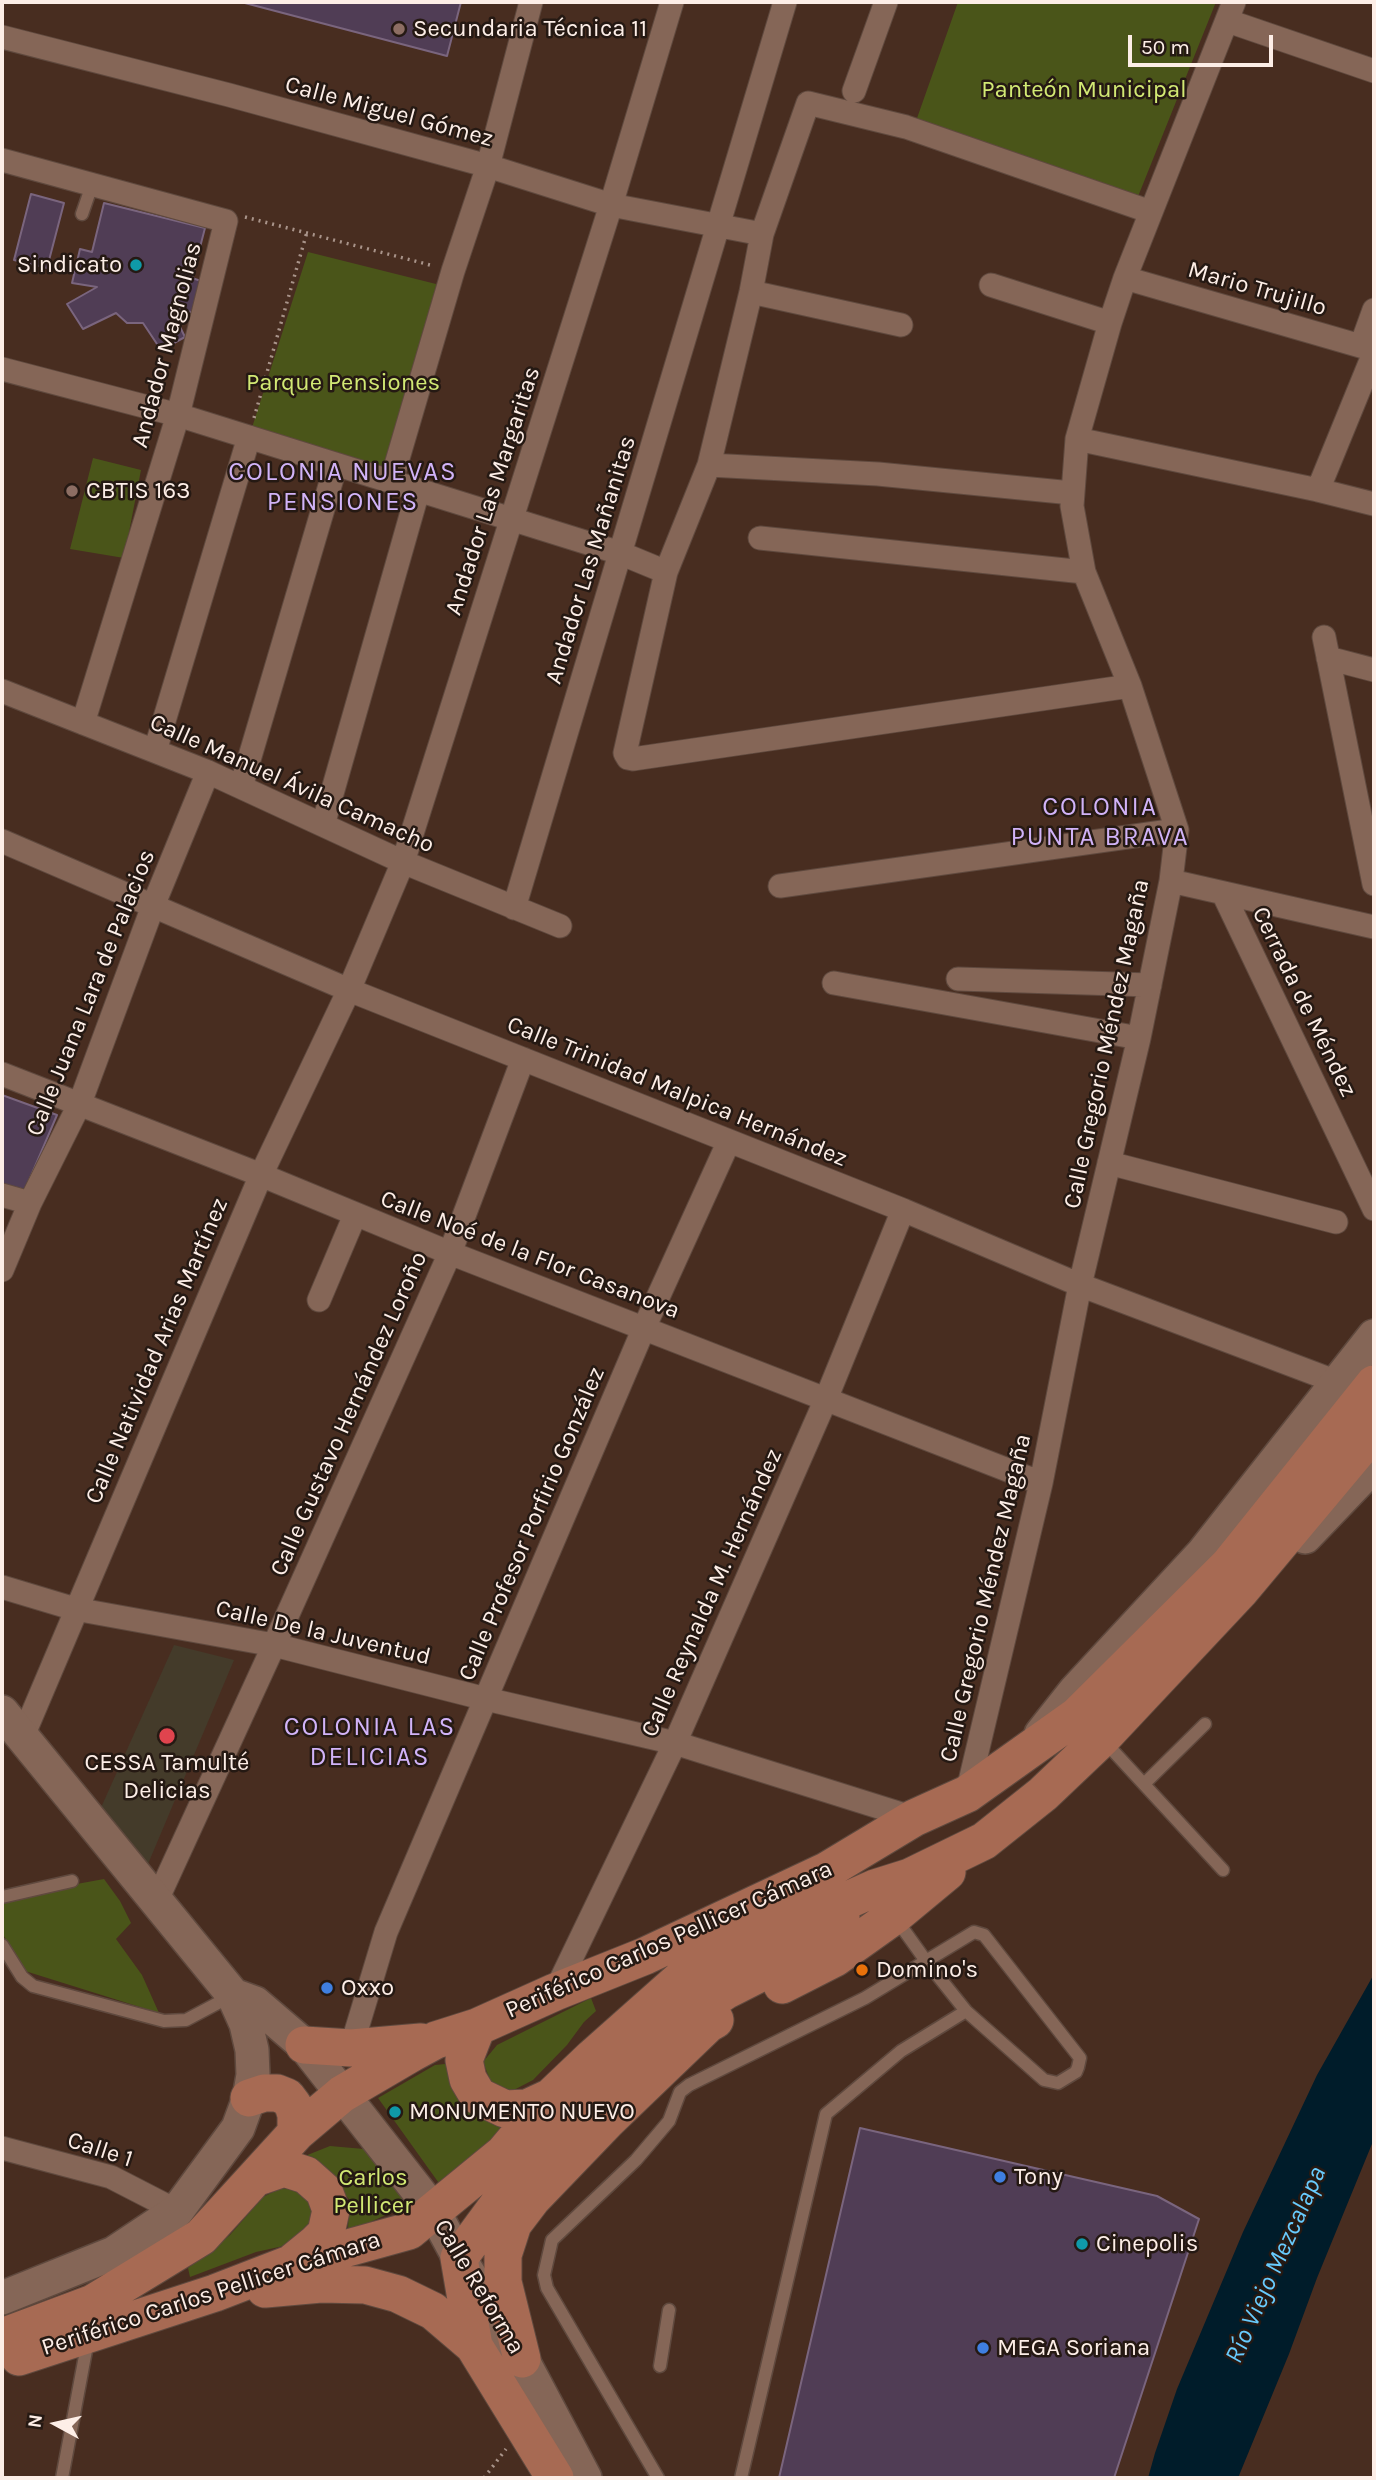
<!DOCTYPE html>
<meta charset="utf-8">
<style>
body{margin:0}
#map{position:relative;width:1376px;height:2480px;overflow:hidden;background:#482d20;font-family:Karla,sans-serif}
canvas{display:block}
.frame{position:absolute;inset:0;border:4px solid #fdeee7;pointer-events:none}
.north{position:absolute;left:21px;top:2389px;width:70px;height:70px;-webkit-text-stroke:5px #251913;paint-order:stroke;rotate:278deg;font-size:19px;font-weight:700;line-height:28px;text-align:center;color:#fdeee7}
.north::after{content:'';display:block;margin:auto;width:24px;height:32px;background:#fdeee7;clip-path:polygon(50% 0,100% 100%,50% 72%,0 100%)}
.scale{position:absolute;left:1128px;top:35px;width:145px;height:32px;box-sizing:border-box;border:4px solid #fdeee7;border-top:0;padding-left:9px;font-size:21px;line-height:24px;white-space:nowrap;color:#fdeee7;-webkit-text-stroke:5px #251913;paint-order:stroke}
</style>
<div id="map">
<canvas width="1376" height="2480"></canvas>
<div class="frame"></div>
<div class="north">N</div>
<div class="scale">50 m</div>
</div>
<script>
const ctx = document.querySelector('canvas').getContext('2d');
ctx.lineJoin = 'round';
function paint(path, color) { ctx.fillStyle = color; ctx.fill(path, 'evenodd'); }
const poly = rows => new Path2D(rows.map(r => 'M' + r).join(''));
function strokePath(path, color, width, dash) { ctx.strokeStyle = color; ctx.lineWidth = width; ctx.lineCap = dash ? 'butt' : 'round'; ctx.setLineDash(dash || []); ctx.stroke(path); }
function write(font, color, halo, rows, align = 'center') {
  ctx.font = font + ' Karla,sans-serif'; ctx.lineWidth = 5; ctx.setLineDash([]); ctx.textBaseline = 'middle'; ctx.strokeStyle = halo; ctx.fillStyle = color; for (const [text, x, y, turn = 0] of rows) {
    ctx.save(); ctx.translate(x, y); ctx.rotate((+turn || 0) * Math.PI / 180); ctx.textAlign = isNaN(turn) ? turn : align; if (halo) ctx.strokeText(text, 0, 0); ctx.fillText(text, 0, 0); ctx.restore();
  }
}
paint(poly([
 [174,1645,234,1660,148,1864,99,1812]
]), '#443b2a');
paint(poly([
 [958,2,1216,2,1135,204,916,121],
 [308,252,448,287,391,482,249,437],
 [93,458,141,470,124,558,70,549],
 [104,1879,120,1901,131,1923,116,1939,142,1975,159,2013,25,1971,2,1933,2,1901,44,1890],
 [591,1998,596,2011,584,2022,567,2045,533,2080,510,2092,491,2082,483,2062,497,2045],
 [455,2063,506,2120,489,2144,441,2186,378,2098,435,2065],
 [330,2146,364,2149,382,2160,396,2178,406,2206,348,2232,349,2199,305,2156],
 [296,2188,305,2196,315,2214,307,2233,288,2245,256,2252,190,2277,188,2268,230,2235,263,2197,279,2189]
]), '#4a5519');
paint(poly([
 [1374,1974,1374,2139,1317,2278,1289,2354,1238,2478,1148,2478,1155,2453,1177,2389,1243,2232,1317,2075]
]), '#001c2a');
const building = poly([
 [241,2,461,2,447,56,241,2],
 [31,194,64,203,47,268,14,260,31,194],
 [104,203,205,228,192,278,204,282,195,313,170,307,185,337,161,350,143,323,127,323,116,313,83,329,67,304,97,287,72,283,80,249,92,252,104,203],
 [2,1095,57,1115,25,1190,2,1184,2,1095],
 [860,2128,1157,2196,1199,2219,1114,2478,779,2478,860,2128]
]);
paint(building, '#503d55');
strokePath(building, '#7a657e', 2);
const lane = poly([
 [82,214,92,185],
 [1104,1741,1223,1870],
 [1144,1784,1205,1724],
 [2,1897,72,1881],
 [2,1945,22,1977,33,1986,164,2021,186,2020,233,1995],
 [660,2366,669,2310],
 [62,2478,88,2340],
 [658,2478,547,2288,544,2275,552,2240,636,2160,669,2121,680,2092,689,2085,865,1998,926,1961,974,1932,984,1935,1080,2058,1078,2067,1076,2072,1058,2083,1044,2080,966,2011,926,1961,896,1919],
 [741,2478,826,2114,901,2051,966,2011]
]);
const street = poly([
 [1228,21,1374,71],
 [2,37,229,95,488,166,611,205,762,234],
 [854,91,886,2],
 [2,160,226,221,178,415,83,723],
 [1125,278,1374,350],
 [991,285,1110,323],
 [751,292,901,325],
 [1361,346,1374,310],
 [2,369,178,415,620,553,666,572],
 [1077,439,1318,490,1374,504],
 [709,465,878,474,1072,493],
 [391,482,453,271,488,166,531,2],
 [1318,490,1374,353],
 [760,538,1084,572],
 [1324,637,1374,884],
 [1328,658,1374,670],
 [1130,686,633,759,628,758,625,753,666,572,709,465,751,292,762,234,808,103,906,127,1151,212],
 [2,691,208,772,403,862,560,926],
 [155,751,249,437],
 [241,787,336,465],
 [323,825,418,491],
 [2,841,349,990,903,1210,1080,1285,1337,1382],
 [1171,881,1374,927],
 [780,886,1177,830],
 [1223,893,1374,1209],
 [514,908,785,2],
 [958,979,1150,985],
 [834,983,1139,1038],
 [2,1074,261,1175,450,1253,1041,1483],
 [1109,1163,1336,1222],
 [2,1195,30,1203],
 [2,1270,30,1203,80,1103,153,906,208,772],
 [319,1300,355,1215],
 [2,1587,75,1609,274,1645,486,1699,675,1743,914,1818],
 [23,1736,261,1175,349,990,403,862,611,205,672,2],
 [967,1794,1041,1483,1080,1285,1139,1038,1171,881,1177,830,1130,686,1084,572,1072,506,1077,439,1110,323,1125,278,1234,2],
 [157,1900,274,1645,450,1253,523,1059],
 [555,1992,675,1743,826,1399,903,1210],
 [351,2048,386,1932,644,1328,729,1141],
 [2,2148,111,2177,177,2211]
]);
const secondary = poly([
 [1305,1537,1374,1465],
 [2,1712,233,1995,246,2024,252,2050,253,2075,249,2098,238,2128,177,2211,114,2253,2,2298],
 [1041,1734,1075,1691,1203,1553,1374,1336],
 [233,1995,255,2003,304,2045,433,2210,459,2258,522,2359,585,2478]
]);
const primary = poly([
 [782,1985,835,1958,894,1916,947,1872],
 [477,2027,464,2060,468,2079,478,2096,505,2109,527,2108,551,2097],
 [304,2045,351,2048,421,2042],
 [249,2098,264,2093,277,2093,287,2097,293,2105,296,2115,296,2133],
 [255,2178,284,2168,306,2175,324,2191,331,2210,326,2233,316,2243,294,2261],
 [265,2289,321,2284,365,2285,398,2294,433,2311,474,2346,555,2478],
 [2,2337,93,2303,201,2237,296,2133,342,2094,412,2053,436,2040,477,2027,555,1992,645,1956,826,1871,914,1818,967,1794,1078,1715,1228,1566,1374,1384],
 [474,2346,459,2258,531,2160,641,2047,725,1991,790,1958,841,1916],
 [19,2357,215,2293,290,2264,409,2231,504,2153,551,2097,593,2057,691,1970,875,1888,910,1877,984,1841,1043,1794,1102,1738,1240,1591,1374,1431],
 [522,2359,503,2282,503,2255,513,2224,532,2199,607,2121,708,2024,715,2020]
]);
strokePath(lane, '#5f493e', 15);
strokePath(street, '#5f493e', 25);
strokePath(secondary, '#5f493e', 36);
strokePath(primary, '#5f493e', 39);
strokePath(poly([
 [245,217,434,266],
 [254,418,307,232],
 [484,2478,506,2449]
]), '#a9948a', 3.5, [2, 5]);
strokePath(lane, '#856657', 12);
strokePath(street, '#856657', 23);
strokePath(secondary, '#856657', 33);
strokePath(primary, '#a76a53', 37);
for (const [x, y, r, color] of [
 [399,29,7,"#8d6e63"],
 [136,265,7,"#0f9aa8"],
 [72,491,7,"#8d6e63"],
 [167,1736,9,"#e0444e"],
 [862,1970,7,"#e8710a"],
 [327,1988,7,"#3f7fe0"],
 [395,2112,7,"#0f9aa8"],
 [1000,2177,7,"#3f7fe0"],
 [1082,2244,7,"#0f9aa8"],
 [983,2348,7,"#3f7fe0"]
]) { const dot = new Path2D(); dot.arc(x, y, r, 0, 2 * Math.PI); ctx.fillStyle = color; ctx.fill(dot); strokePath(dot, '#251913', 2.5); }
write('24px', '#fdeee7', '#251913', [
 ["Secundaria Técnica 11",413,29],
 ["Sindicato",122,265,"right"],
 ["CBTIS 163",86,491],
 ["CESSA Tamulté",167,1763,"center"],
 ["Delicias",167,1791,"center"],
 ["Domino's",876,1970],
 ["Oxxo",341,1988],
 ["MONUMENTO NUEVO",409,2112],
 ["Tony",1014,2177],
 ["Cinepolis",1096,2244],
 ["MEGA Soriana",997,2348]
], 'left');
write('24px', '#d2e974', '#251913', [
 ["Panteón Municipal",1084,90],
 ["Parque Pensiones",343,383],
 ["Carlos",373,2178],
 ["Pellicer",373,2206]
]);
write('24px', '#fdeee7', '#251913', [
 ["Calle Miguel Gómez",389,112,15],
 ["Mario Trujillo",1257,289,16],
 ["Andador Magnolias",167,345,-75],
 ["Andador Las Margaritas",493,491,-72],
 ["Andador Las Mañanitas",591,560,-73],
 ["Calle Manuel Ávila Camacho",292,784,24],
 ["Calle Juana Lara de Palacios",91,993,-68],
 ["Cerrada de Méndez",1304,1002,64],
 ["Calle Gregorio Méndez Magaña",1107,1044,-78],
 ["Calle Trinidad Malpica Hernández",677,1092,22],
 ["Calle Noé de la Flor Casanova",530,1255,21],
 ["Calle Natividad Arias Martínez",157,1351,-67],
 ["Calle Gustavo Hernández Loroño",349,1414,-66],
 ["Calle Profesor Porfirio González",532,1524,-67],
 ["Calle Reynalda M. Hernández",712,1593,-66],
 ["Calle Gregorio Méndez Magaña",986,1598,-77],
 ["Calle De la Juventud",323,1633,13],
 ["Periférico Carlos Pellicer Cámara",669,1940,-24],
 ["Calle 1",100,2150,18],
 ["Calle Reforma",479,2287,59],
 ["Periférico Carlos Pellicer Cámara",211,2294,-18]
]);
ctx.letterSpacing = '2px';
write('26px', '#d1b3f8', '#251913', [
 ["COLONIA NUEVAS",343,473],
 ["PENSIONES",343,503],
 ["COLONIA",1100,808],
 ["PUNTA BRAVA",1100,838],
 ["COLONIA LAS",370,1728],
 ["DELICIAS",370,1758]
]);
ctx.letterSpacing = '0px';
write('italic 26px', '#68cbfd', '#251913', [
 ["Río Viejo Mezcalapa",1276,2265,-66]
]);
</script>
